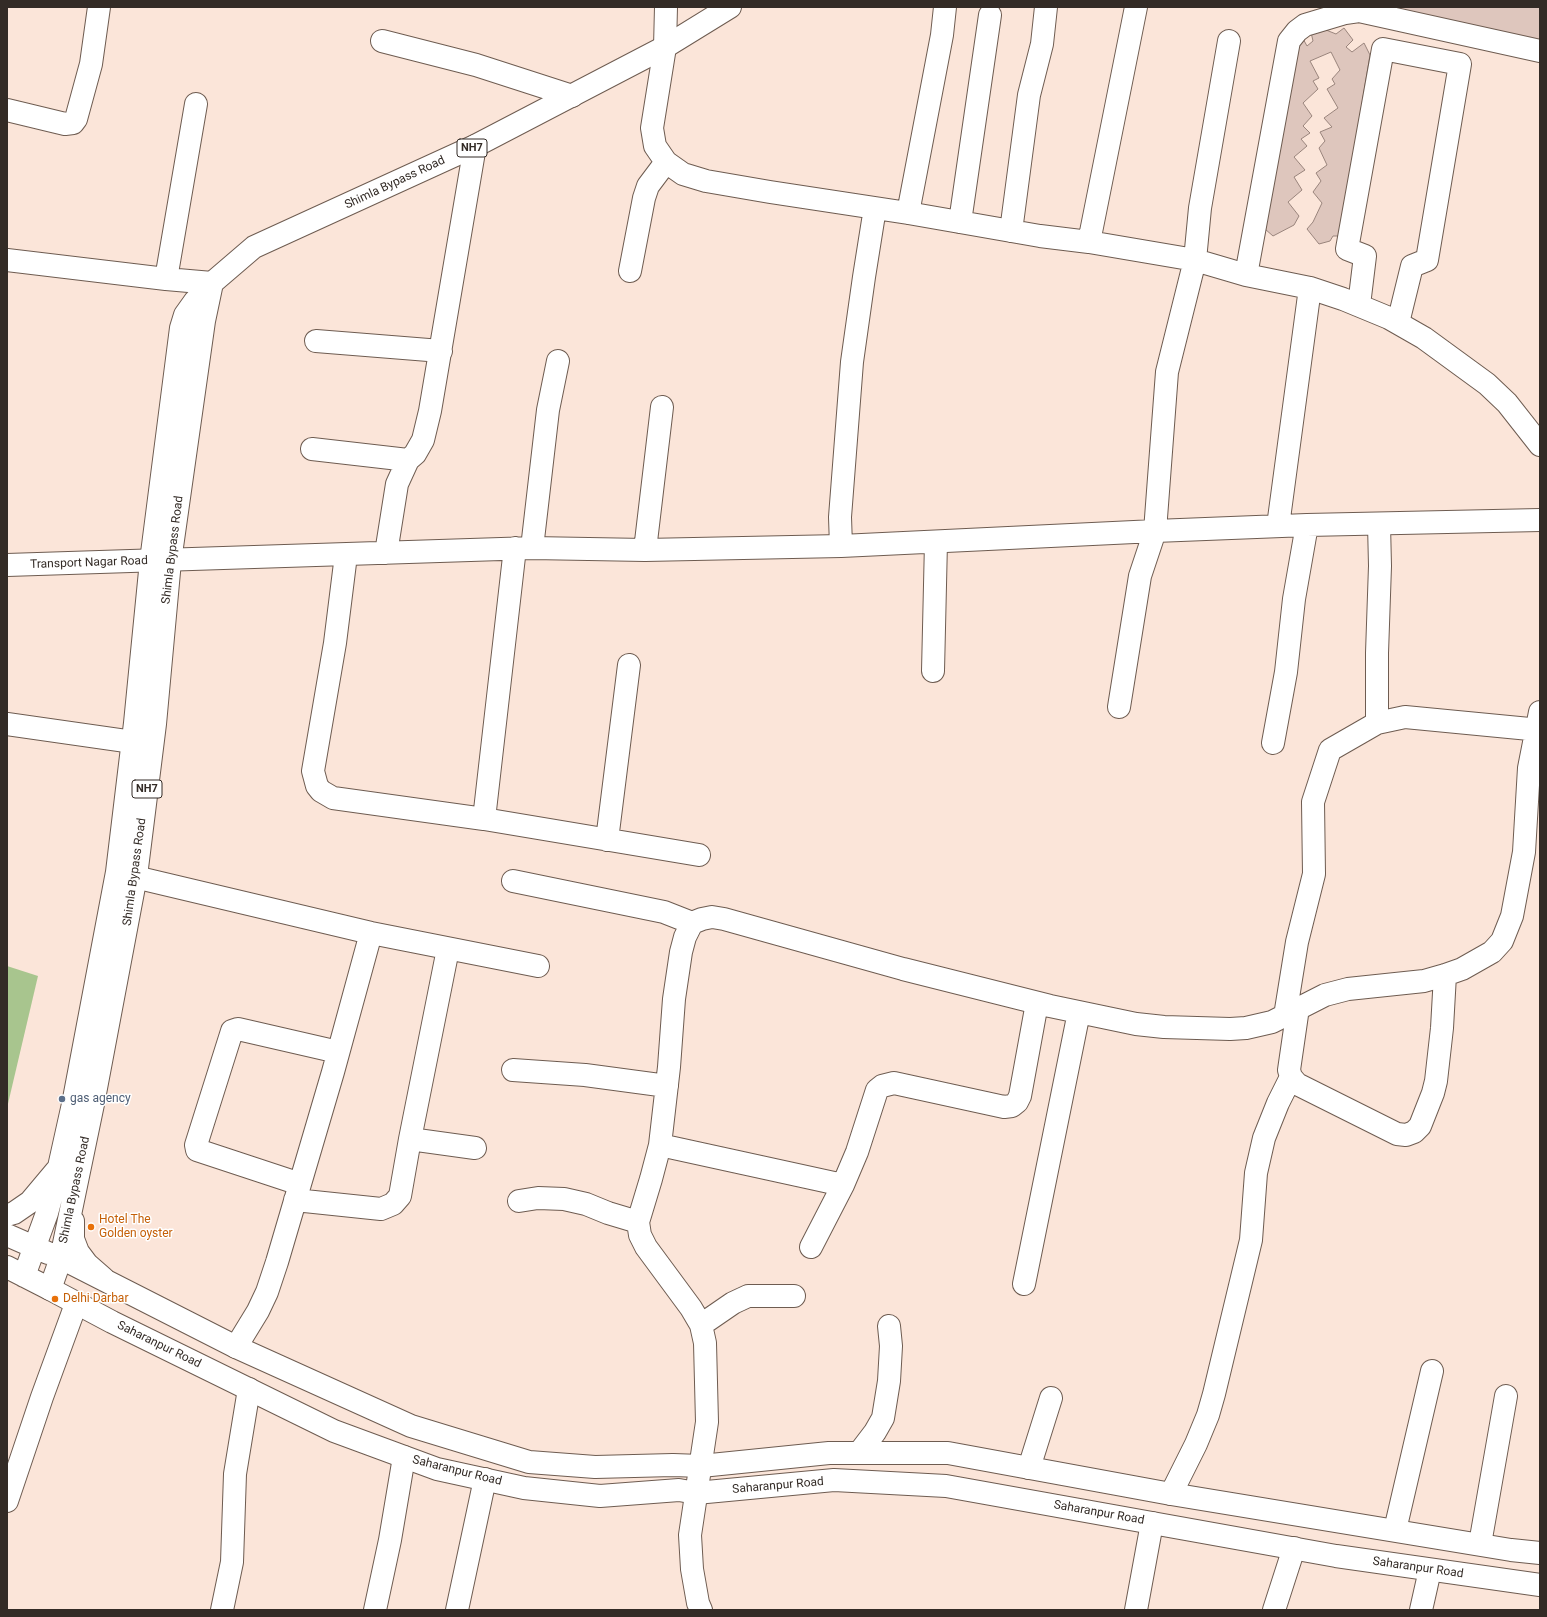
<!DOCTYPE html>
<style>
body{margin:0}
#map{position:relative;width:1547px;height:1617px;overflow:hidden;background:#fbe5d9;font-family:Roboto,sans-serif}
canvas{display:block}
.frame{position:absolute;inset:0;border:8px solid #332b26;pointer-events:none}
</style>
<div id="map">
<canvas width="1547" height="1617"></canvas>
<div class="frame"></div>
</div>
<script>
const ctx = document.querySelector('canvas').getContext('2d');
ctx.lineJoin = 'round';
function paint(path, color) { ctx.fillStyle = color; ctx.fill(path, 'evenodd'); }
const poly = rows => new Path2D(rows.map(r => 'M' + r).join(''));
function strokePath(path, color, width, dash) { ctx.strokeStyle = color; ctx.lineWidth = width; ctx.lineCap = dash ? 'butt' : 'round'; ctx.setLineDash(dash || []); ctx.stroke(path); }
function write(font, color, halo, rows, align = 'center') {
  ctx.font = font + ' Roboto,sans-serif'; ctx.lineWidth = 3; ctx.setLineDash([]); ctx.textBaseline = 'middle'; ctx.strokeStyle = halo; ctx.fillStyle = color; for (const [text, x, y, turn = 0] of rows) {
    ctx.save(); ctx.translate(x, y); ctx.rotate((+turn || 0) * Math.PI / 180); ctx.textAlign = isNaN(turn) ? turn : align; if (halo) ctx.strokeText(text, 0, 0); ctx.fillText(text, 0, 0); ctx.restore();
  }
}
paint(poly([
 [7,966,38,976,7,1108]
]), '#a8c58e');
const building = poly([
 [1373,7,1540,7,1540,45,1373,7],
 [1323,22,1326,30,1336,34,1344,28,1353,40,1346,47,1352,52,1364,43,1370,55,1340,236,1333,236,1330,241,1319,244,1307,229,1313,222,1322,203,1313,192,1321,181,1316,173,1327,165,1319,148,1325,141,1320,132,1332,127,1324,118,1338,108,1327,89,1335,84,1332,79,1340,70,1331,52,1310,61,1319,78,1313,81,1318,89,1303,103,1312,116,1303,126,1310,133,1301,139,1307,146,1294,157,1305,170,1294,177,1302,190,1288,202,1299,216,1294,225,1273,236,1265,229,1259,220,1301,35,1307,46,1313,41,1310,28,1323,22]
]);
paint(building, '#dec6bd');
strokePath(building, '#99847c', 1);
const minor = poly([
 [666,7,665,47,652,128,655,146,666,162,683,174,706,181,770,192,908,213,1040,236,1089,242,1195,260,1246,275,1310,288,1343,299,1389,318,1424,338,1487,384,1507,403,1540,445],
 [382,41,476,65,572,96],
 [7,110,65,124,73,123,76,119,91,64,99,7],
 [908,213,942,35,945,7],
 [960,222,990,15],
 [1011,231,1029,95,1042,44,1046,7],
 [1089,242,1136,7],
 [7,260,166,279,212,283],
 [630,271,644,198,648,186,666,162],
 [1246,275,1289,41,1297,31,1305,25,1345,13,1359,11,1540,51],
 [166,279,196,104],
 [1359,305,1365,256,1347,249,1383,49,1460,64,1427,260,1412,266,1398,323],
 [316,341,441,351],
 [312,449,408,460],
 [1278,526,1310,288],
 [841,546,840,517,852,362,864,277,875,208],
 [532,548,548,410,558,361],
 [645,550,662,407],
 [386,553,397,484,408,460,415,454,423,440,430,411,475,146],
 [346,555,335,643,313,771,317,786,321,791,333,798,484,819,699,855],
 [7,565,532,548,645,550,841,546,1155,531,1307,525,1540,520],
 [933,671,936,542],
 [1119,707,1140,576,1155,531,1167,372,1195,260,1200,208,1229,41],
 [1377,723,1377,653,1380,566,1379,524],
 [7,724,133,742],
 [1273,743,1286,672,1294,599,1307,525],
 [484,819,515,548],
 [607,840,629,665],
 [118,873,371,933,538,966],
 [513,881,664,912,692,923],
 [1298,1008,1289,1070,1291,1077,1297,1084,1397,1134,1406,1135,1414,1132,1420,1126,1433,1093,1436,1081,1442,1028,1445,975],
 [1285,1016,1297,942,1314,874,1313,802,1330,750,1377,723,1405,717,1540,730],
 [513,1070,585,1075,667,1086],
 [410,1139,475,1148],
 [660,1145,843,1185],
 [300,1184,197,1150,196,1145,232,1031,238,1029,338,1052],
 [295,1200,381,1209,393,1204,400,1196,410,1139,448,949],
 [519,1201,538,1198,564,1199,586,1204,608,1213,638,1222],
 [811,1247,843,1185,857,1152,877,1090,882,1086,894,1083,1004,1107,1012,1106,1017,1102,1020,1096,1037,1003],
 [1024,1284,1079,1012],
 [701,1325,733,1303,748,1296,794,1296],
 [236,1347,258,1311,267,1292,277,1262,333,1072,371,933],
 [859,1453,875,1432,883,1418,889,1381,891,1346,889,1326],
 [1029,1468,1051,1398],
 [1171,1494,1196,1444,1208,1415,1214,1394,1251,1240,1256,1173,1264,1138,1278,1103,1291,1077],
 [7,1501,42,1397,76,1304],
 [1395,1530,1432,1371],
 [1480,1544,1506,1396],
 [222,1610,232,1562,235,1474,249,1389],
 [375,1610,390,1540,404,1457],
 [457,1610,485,1479],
 [701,1610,698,1603,692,1569,690,1535,707,1422,705,1343,701,1325,691,1308,646,1247,640,1235,638,1222,651,1179,660,1145,669,1067,674,999,681,952,685,937,692,923,702,919,712,917,724,919,903,969,1050,1006,1136,1024,1164,1027,1230,1029,1246,1028,1272,1022,1325,995,1348,989,1424,981,1445,975,1462,969,1492,952,1502,941,1512,916,1524,852,1529,768,1540,712],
 [1136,1610,1152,1523],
 [1274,1610,1294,1548],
 [1421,1610,1430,1570]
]);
const major = poly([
 [61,1258,236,1347,411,1426,529,1462,595,1467,673,1465,701,1466,829,1453,948,1453,1171,1494,1511,1550,1540,1553],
 [50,1289,112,1322,334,1431,437,1469,524,1488,600,1496,679,1490,696,1493,834,1480,946,1486,1336,1556,1540,1585]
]);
const highway = poly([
 [7,1215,14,1213,30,1202,56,1171],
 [73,1221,73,1239,78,1252,87,1264,103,1278],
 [7,1235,48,1253],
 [7,1267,50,1289,61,1258,93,1104,136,876,155,724,170,561,204,321,212,283],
 [24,1276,47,1213,57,1176,73,1104,117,872,135,723,151,561,181,328,185,315,195,301,212,283,254,247,475,146,665,47,730,7]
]);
strokePath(minor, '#6e5c51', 24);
strokePath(major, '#6e5c51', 24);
strokePath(highway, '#6e5c51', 24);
strokePath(minor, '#fff', 22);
strokePath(major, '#fff', 22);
strokePath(highway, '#fff', 22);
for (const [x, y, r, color] of [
 [62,1099,4,"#5c6f8a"],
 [91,1227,4,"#e8710a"],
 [55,1299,4,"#e8710a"]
]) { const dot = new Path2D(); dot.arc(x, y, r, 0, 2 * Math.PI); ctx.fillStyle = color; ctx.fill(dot); strokePath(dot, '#fff', 1.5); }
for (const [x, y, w] of [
 [472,148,30],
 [147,789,30]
]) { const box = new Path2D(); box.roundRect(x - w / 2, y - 9, w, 18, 3); ctx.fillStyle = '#fff'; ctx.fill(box); strokePath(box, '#332b26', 1); }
write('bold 11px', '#332b26', null, [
 ["NH7",472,148],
 ["NH7",147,789]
]);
write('12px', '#332b26', '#fff', [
 ["Shimla Bypass Road",395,183,-25],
 ["Shimla Bypass Road",173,550,-83],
 ["Transport Nagar Road",89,563,-2],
 ["Shimla Bypass Road",135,872,-82],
 ["Shimla Bypass Road",75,1190,-78],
 ["Saharanpur Road",159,1345,26],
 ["Saharanpur Road",457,1471,14],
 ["Saharanpur Road",778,1486,-5],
 ["Saharanpur Road",1099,1513,10],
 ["Saharanpur Road",1418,1568,8]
]);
write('12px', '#4e5e75', '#fff', [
 ["gas agency",70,1099]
], 'left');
write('12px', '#c56008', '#fff', [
 ["Hotel The",99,1220],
 ["Golden oyster",99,1234],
 ["Delhi Darbar",63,1299]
], 'left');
</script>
